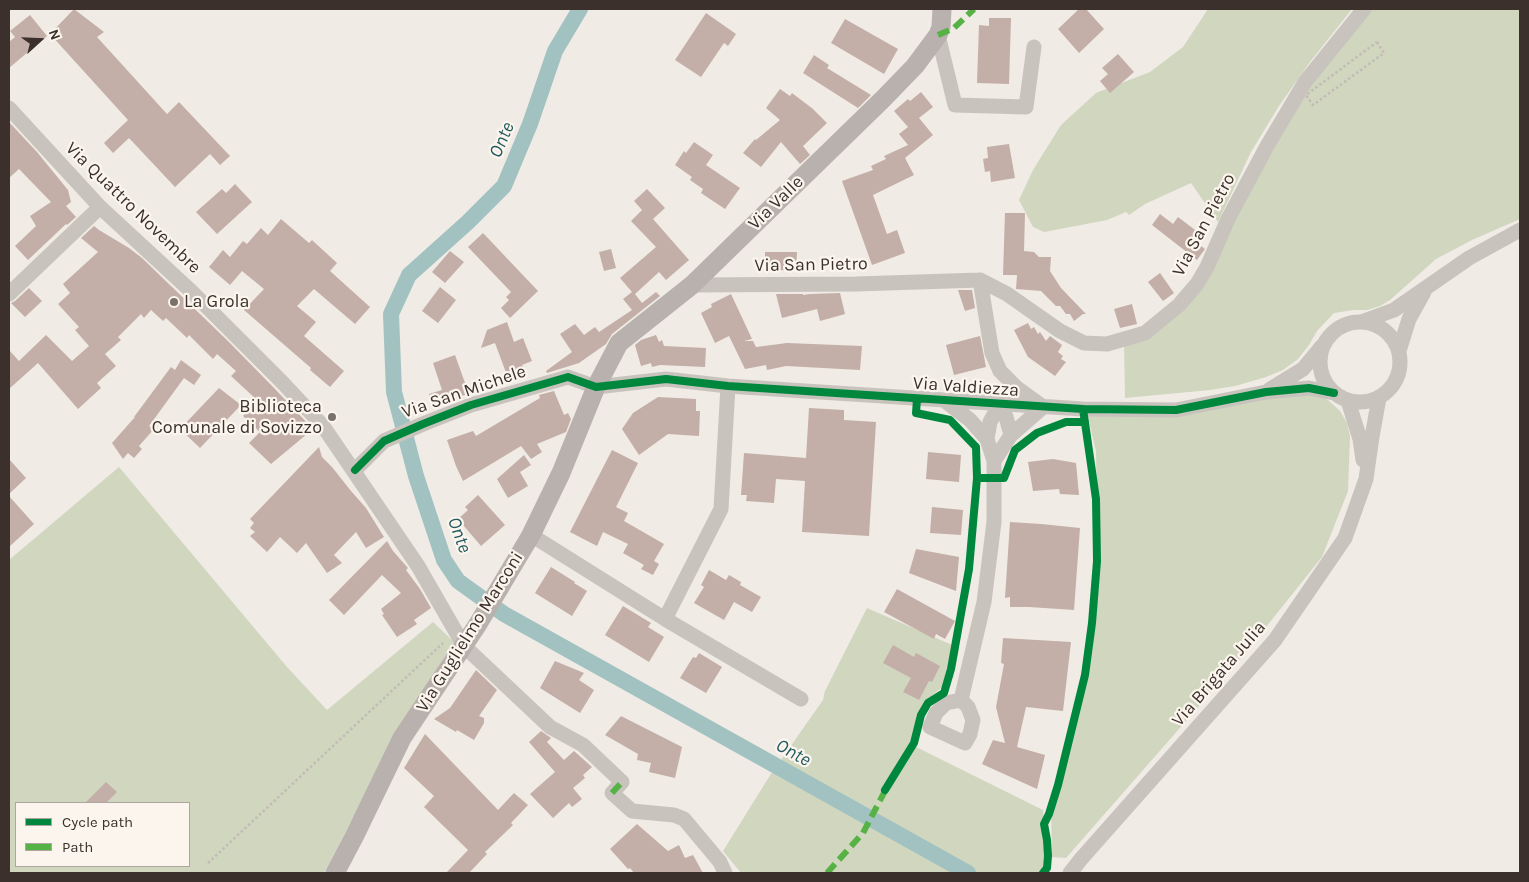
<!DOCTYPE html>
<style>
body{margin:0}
#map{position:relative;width:1529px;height:882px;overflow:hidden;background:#f0ebe5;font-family:Karla,sans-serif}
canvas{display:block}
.frame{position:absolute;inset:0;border:10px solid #3b302b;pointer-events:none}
.legend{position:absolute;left:15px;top:802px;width:175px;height:65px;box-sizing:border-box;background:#fbf5ee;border:1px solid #aea6a0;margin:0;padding:6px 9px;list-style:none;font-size:15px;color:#3b302b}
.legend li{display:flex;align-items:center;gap:10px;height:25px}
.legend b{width:25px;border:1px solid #aea6a0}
.north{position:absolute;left:15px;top:15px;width:50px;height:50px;-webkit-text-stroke:4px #fbf5ee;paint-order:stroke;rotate:70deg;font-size:14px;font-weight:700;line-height:20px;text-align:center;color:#3b302b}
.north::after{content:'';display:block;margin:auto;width:18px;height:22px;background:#3b302b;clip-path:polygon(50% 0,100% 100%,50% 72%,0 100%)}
</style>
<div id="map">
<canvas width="1529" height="882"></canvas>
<div class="frame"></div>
<ul class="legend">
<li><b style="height:6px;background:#00873e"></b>Cycle path</li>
<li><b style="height:6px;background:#57b246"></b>Path</li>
</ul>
<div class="north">N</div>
</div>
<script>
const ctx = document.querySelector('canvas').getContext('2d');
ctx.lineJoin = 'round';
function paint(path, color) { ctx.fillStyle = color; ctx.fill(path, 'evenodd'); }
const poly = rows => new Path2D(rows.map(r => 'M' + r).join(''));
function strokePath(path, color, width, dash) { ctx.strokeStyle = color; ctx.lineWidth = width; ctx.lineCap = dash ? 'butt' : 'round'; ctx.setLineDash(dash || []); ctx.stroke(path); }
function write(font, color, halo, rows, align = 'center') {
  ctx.font = font + ' Karla,sans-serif'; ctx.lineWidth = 4.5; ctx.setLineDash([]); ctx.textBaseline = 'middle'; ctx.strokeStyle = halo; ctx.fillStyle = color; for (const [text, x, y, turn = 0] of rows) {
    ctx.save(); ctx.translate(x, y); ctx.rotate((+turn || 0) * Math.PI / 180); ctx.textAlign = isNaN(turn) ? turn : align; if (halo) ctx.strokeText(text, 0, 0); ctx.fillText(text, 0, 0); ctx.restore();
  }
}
paint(poly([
 [1208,9,1352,9,1310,62,1279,106,1251,152,1218,222,1191,183,1145,204,1129,215,1126,212,1107,220,1044,232,1033,227,1019,200,1033,170,1061,125,1096,93,1150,72,1183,47],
 [1367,9,1520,9,1520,219,1472,240,1436,259,1390,300,1380,306,1367,310,1354,310,1334,313,1317,331,1309,345,1298,359,1283,370,1266,377,1235,386,1210,390,1125,398,1124,341,1186,301,1273,138],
 [1292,389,1317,394,1328,400,1340,411,1347,423,1350,436,1348,491,1322,557,1242,657,1066,858,1052,857,1051,806,1087,678,1098,555,1096,451,1087,413],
 [119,467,287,667,327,710,433,622,454,642,399,730,324,873,9,873,9,560],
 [16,803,189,803,189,866,16,866],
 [867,608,959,648,953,678,929,698,910,744,1043,810,1048,856,1047,868,1043,873,741,873,723,851,769,777,823,700,825,691]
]), '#d1d6bf');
strokePath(poly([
 [580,9,555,51,530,124,504,186,468,222,409,275,391,314,394,392,416,476,444,560,458,581,504,614,968,873]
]), '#a1c2c1', 16);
paint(poly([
 [74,9,104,32,97,37,167,114,179,102,230,156,220,165,210,154,175,187,129,138,113,153,104,143,128,120,50,34],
 [1079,9,1086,9,1104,29,1079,53,1058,29],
 [706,13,736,34,728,46,724,43,701,77,675,60],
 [30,15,47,36,9,68,9,42,15,37,10,31],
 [989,18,1011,18,1009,84,977,83,979,25,989,26],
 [845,19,898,49,884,74,831,43],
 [1118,54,1134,72,1110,93,1100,81,1108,74,1102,68],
 [814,55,829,65,827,68,871,95,858,108,803,73],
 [780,89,790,96,792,93,813,109,827,123,803,146,810,155,800,164,781,142,761,167,743,153,755,139,756,140,780,120,766,108],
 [921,92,933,107,919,118,933,135,905,158,914,175,873,195,887,234,897,230,905,253,872,265,842,181,873,170,871,166,886,159,884,156,908,145,899,134,908,127,894,111,908,99,910,101],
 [9,122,37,152,68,190,71,202,66,206,76,217,67,225,66,224,28,260,15,246,36,226,30,216,51,202,19,169,9,178],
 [694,142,713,155,706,165,740,188,725,209,701,193,703,189,690,180,692,177,675,165,684,151,686,153],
 [1009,144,1015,178,991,182,990,171,985,172,983,159,988,158,987,147],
 [235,184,252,202,217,234,196,212,222,189,226,193],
 [647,189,665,208,653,219,689,260,666,280,659,272,635,294,642,303,656,292,660,296,612,334,606,344,579,363,547,373,546,371,572,352,560,334,575,324,584,335,595,327,599,332,632,310,623,299,632,292,620,278,656,247,631,221,642,210,634,201],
 [1005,213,1025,213,1024,251,1034,252,1039,257,1051,257,1050,271,1061,288,1086,314,1083,314,1074,321,1070,314,1066,314,1060,306,1056,306,1041,291,1016,289,1017,275,1003,275],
 [1160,214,1173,224,1178,217,1199,233,1193,240,1205,249,1197,260,1152,225],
 [281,219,309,243,312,240,337,263,330,271,370,307,355,324,314,289,297,306,316,322,304,336,344,371,330,387,310,370,311,368,244,310,264,289,242,271,230,285,209,267,223,250,230,257,243,241,247,244,261,228,268,235],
 [94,226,99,230,129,248,142,258,229,342,275,389,313,429,271,464,249,443,260,432,243,416,257,400,231,376,236,371,217,354,213,359,189,335,187,338,166,318,163,321,151,310,144,318,141,314,118,337,121,340,105,354,116,366,97,383,101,388,78,409,38,363,9,389,9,350,19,361,46,335,72,361,89,346,75,330,79,327,58,304,70,293,63,284,98,252,81,238],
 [483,233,538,291,510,318,501,308,509,300,506,297,511,292,468,247],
 [611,249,616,268,604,271,599,252],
 [450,251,464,262,445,283,432,272],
 [765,252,797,252,796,271,765,269],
 [1160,273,1174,293,1163,301,1148,282],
 [440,287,456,300,438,323,422,311],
 [29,288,42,301,25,317,11,303,15,301],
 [958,290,972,290,975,308,965,311],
 [840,293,845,314,820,321,817,309,782,318,776,294,803,294,803,295,810,294],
 [731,294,752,339,744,341,753,341,756,347,787,343,862,346,860,370,786,366,767,370,766,365,745,369,729,336,715,343,701,313,712,307,711,304],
 [1132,304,1137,324,1120,328,1114,309],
 [507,322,514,342,523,338,532,361,522,365,525,372,508,378,495,343,481,348,487,330],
 [1028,323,1031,329,1034,327,1038,334,1040,332,1046,341,1050,336,1062,345,1058,352,1063,356,1061,359,1066,362,1055,376,1028,357,1014,330],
 [656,335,659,342,662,340,664,346,706,348,705,367,660,365,652,367,651,363,641,366,635,345,641,340],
 [980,336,986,367,954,375,946,345],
 [455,355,469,394,457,397,458,400,434,408,429,394,442,390,433,363],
 [181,360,201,375,194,385,184,378,149,426,154,429,139,446,142,449,134,458,128,453,123,459,112,443,135,417,134,417,171,367,175,370],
 [219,388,241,405,200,448,180,429],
 [554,391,564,415,568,413,571,419,566,432,537,444,542,452,531,459,521,446,463,481,456,466,447,440,473,431,476,436,540,398,539,395],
 [658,397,696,399,696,411,700,411,699,436,668,434,639,455,622,429,633,413],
 [809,408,844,410,844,420,876,422,869,536,802,532,805,481,776,479,774,503,746,501,747,495,741,495,744,453,806,458],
 [319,447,322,457,332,467,351,491,366,508,384,537,366,548,356,532,334,555,342,563,327,573,306,543,297,553,280,537,267,552,250,536,255,532,250,528,254,523,250,519],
 [612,450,638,463,616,507,628,513,624,521,664,544,654,561,659,564,653,575,641,569,644,565,623,553,628,544,603,532,597,546,570,532],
 [928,452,961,455,959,482,926,479],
 [524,455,531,465,520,472,528,486,508,498,497,479],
 [9,459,26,478,9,494],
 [1053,459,1076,463,1079,495,1060,494,1059,489,1033,491,1028,462],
 [478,495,505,525,481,546,458,519,468,510,465,507],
 [9,496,34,524,9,547],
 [932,507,963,510,961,535,930,533],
 [1010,522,1041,524,1080,528,1074,610,1029,607,1010,607,1010,597,1005,598],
 [387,541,393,551,408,568,406,570,420,589,431,608,414,620,417,624,397,637,382,615,384,614,381,609,401,593,382,575,344,615,329,600],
 [916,549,959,557,956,591,909,573],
 [551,567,575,582,574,583,587,591,572,616,535,593],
 [709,570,726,580,729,575,741,582,740,585,761,597,752,612,734,602,724,620,694,603,704,587,701,585],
 [897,589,955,621,945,639,936,634,934,639,884,612],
 [623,606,651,623,648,627,664,637,649,662,605,635],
 [1003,638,1071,642,1063,711,1026,707,1017,747,1045,755,1037,789,982,764,993,740,1005,743,996,707,1004,664,1001,663],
 [893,645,914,657,916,653,940,666,932,682,929,681,919,700,903,692,911,678,883,663],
 [699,653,722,667,706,693,680,678,693,657,696,658],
 [555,661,584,673,579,680,594,690,580,713,540,688],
 [476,670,497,690,479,716,484,718,484,723,474,740,457,730,456,732,434,719,450,708],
 [621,716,682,747,675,778,649,772,651,763,637,760,638,754,605,735],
 [541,731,551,738,547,742,564,760,574,751,592,767,583,775,585,778,573,788,582,799,572,807,569,803,553,818,530,794,555,772,529,742],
 [425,734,498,810,514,793,528,805,511,823,513,825,485,852,487,854,469,873,446,873,468,850,424,807,434,796,404,768],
 [106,782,117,792,106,803,85,803],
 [637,824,668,851,679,845,685,858,693,855,703,873,634,873,630,868,628,869,610,849]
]), '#c3afa7');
strokePath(poly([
 [1377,42,1384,53,1313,105,1306,95,1377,42],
 [208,863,443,643]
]), '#c2bbb6', 2.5, [2.5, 2.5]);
strokePath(poly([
 [938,35,955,105,1026,107,1034,47],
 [9,108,100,207,192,292,282,382,323,426,418,566,464,646,550,727,583,745,622,782,612,793,632,811,674,815,684,819,720,862,725,873],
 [980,280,992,353,1000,371,1017,388,1042,406],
 [692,285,856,284,980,280,1007,294,1060,331,1084,343,1107,344,1145,333,1179,305,1197,284,1207,267,1228,219,1267,146,1305,82,1364,9],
 [9,294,100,207],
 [1364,321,1394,310,1469,258,1520,230],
 '1320 362a40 40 0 1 1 80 0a40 40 0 1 1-80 0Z',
 [1399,351,1409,319,1424,292],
 [1269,390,1303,369,1322,346],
 [945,401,970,420,987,439,994,461,994,522,984,602,961,700,946,703,936,713,930,727,965,743,970,734,973,720,968,707,961,700],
 [1348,401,1360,439,1363,460],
 [1000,404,1006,417,1011,435],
 [987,439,990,422,1000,404],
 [994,461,1011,435,1043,407],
 [355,470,384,441,423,424,471,405,568,377,596,387,666,379,728,386,1083,409,1176,410,1266,392,1309,388,1334,393],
 [531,535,665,619,801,699],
 [665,619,721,509,728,386],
 [1070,873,1081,859,1275,640,1345,538,1366,479,1372,437,1379,398]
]), '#c9c3be', 15);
strokePath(poly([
 [335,873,355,835,402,738,478,624,531,535,561,473,596,387,619,343,692,285,883,99,915,66,938,35,941,27,942,9]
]), '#b8b1ad', 19);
strokePath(poly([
 [938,35,954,28,974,9],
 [612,793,622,782],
 [827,873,863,833,887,787]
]), '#57b246', 6, [12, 6]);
strokePath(poly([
 [355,470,384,441,423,424,471,405,568,377,596,387,666,379,728,386,1083,409,1176,410,1266,392,1309,388,1334,393],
 [977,478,1004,478,1015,450,1037,433,1066,422,1085,422],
 [885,790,914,743,921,715,928,703,944,693,951,669,969,569,977,478,976,447,950,420,916,413,917,399],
 [1043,873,1047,868,1048,856,1047,840,1044,824,1049,814,1058,785,1085,675,1092,623,1097,561,1096,499,1083,409]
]), '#00873e', 8);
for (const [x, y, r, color] of [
 [174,302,5,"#7a716c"],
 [332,417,5,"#7a716c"]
]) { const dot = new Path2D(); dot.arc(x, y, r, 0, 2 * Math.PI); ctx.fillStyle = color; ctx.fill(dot); strokePath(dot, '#fbf5ee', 2); }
write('18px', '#3b302b', '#fbf5ee', [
 ["Via Valle",776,203,-44],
 ["Via Quattro Novembre",133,208,44],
 ["Via San Pietro",1204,225,-62],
 ["Via San Pietro",811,265,-1],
 ["Via Valdiezza",966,387,4],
 ["Via San Michele",464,392,-19],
 ["Via Guglielmo Marconi",470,632,-58],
 ["Via Brigata Julia",1219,674,-49]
]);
write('18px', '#3b302b', '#fbf5ee', [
 ["La Grola",184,302],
 ["Biblioteca",322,407,"right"],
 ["Comunale di Sovizzo",322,428,"right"]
], 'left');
write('italic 19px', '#1f5a5e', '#fbf5ee', [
 ["Onte",502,140,-67],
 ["Onte",459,535,70],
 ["Onte",793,753,29]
]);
</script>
